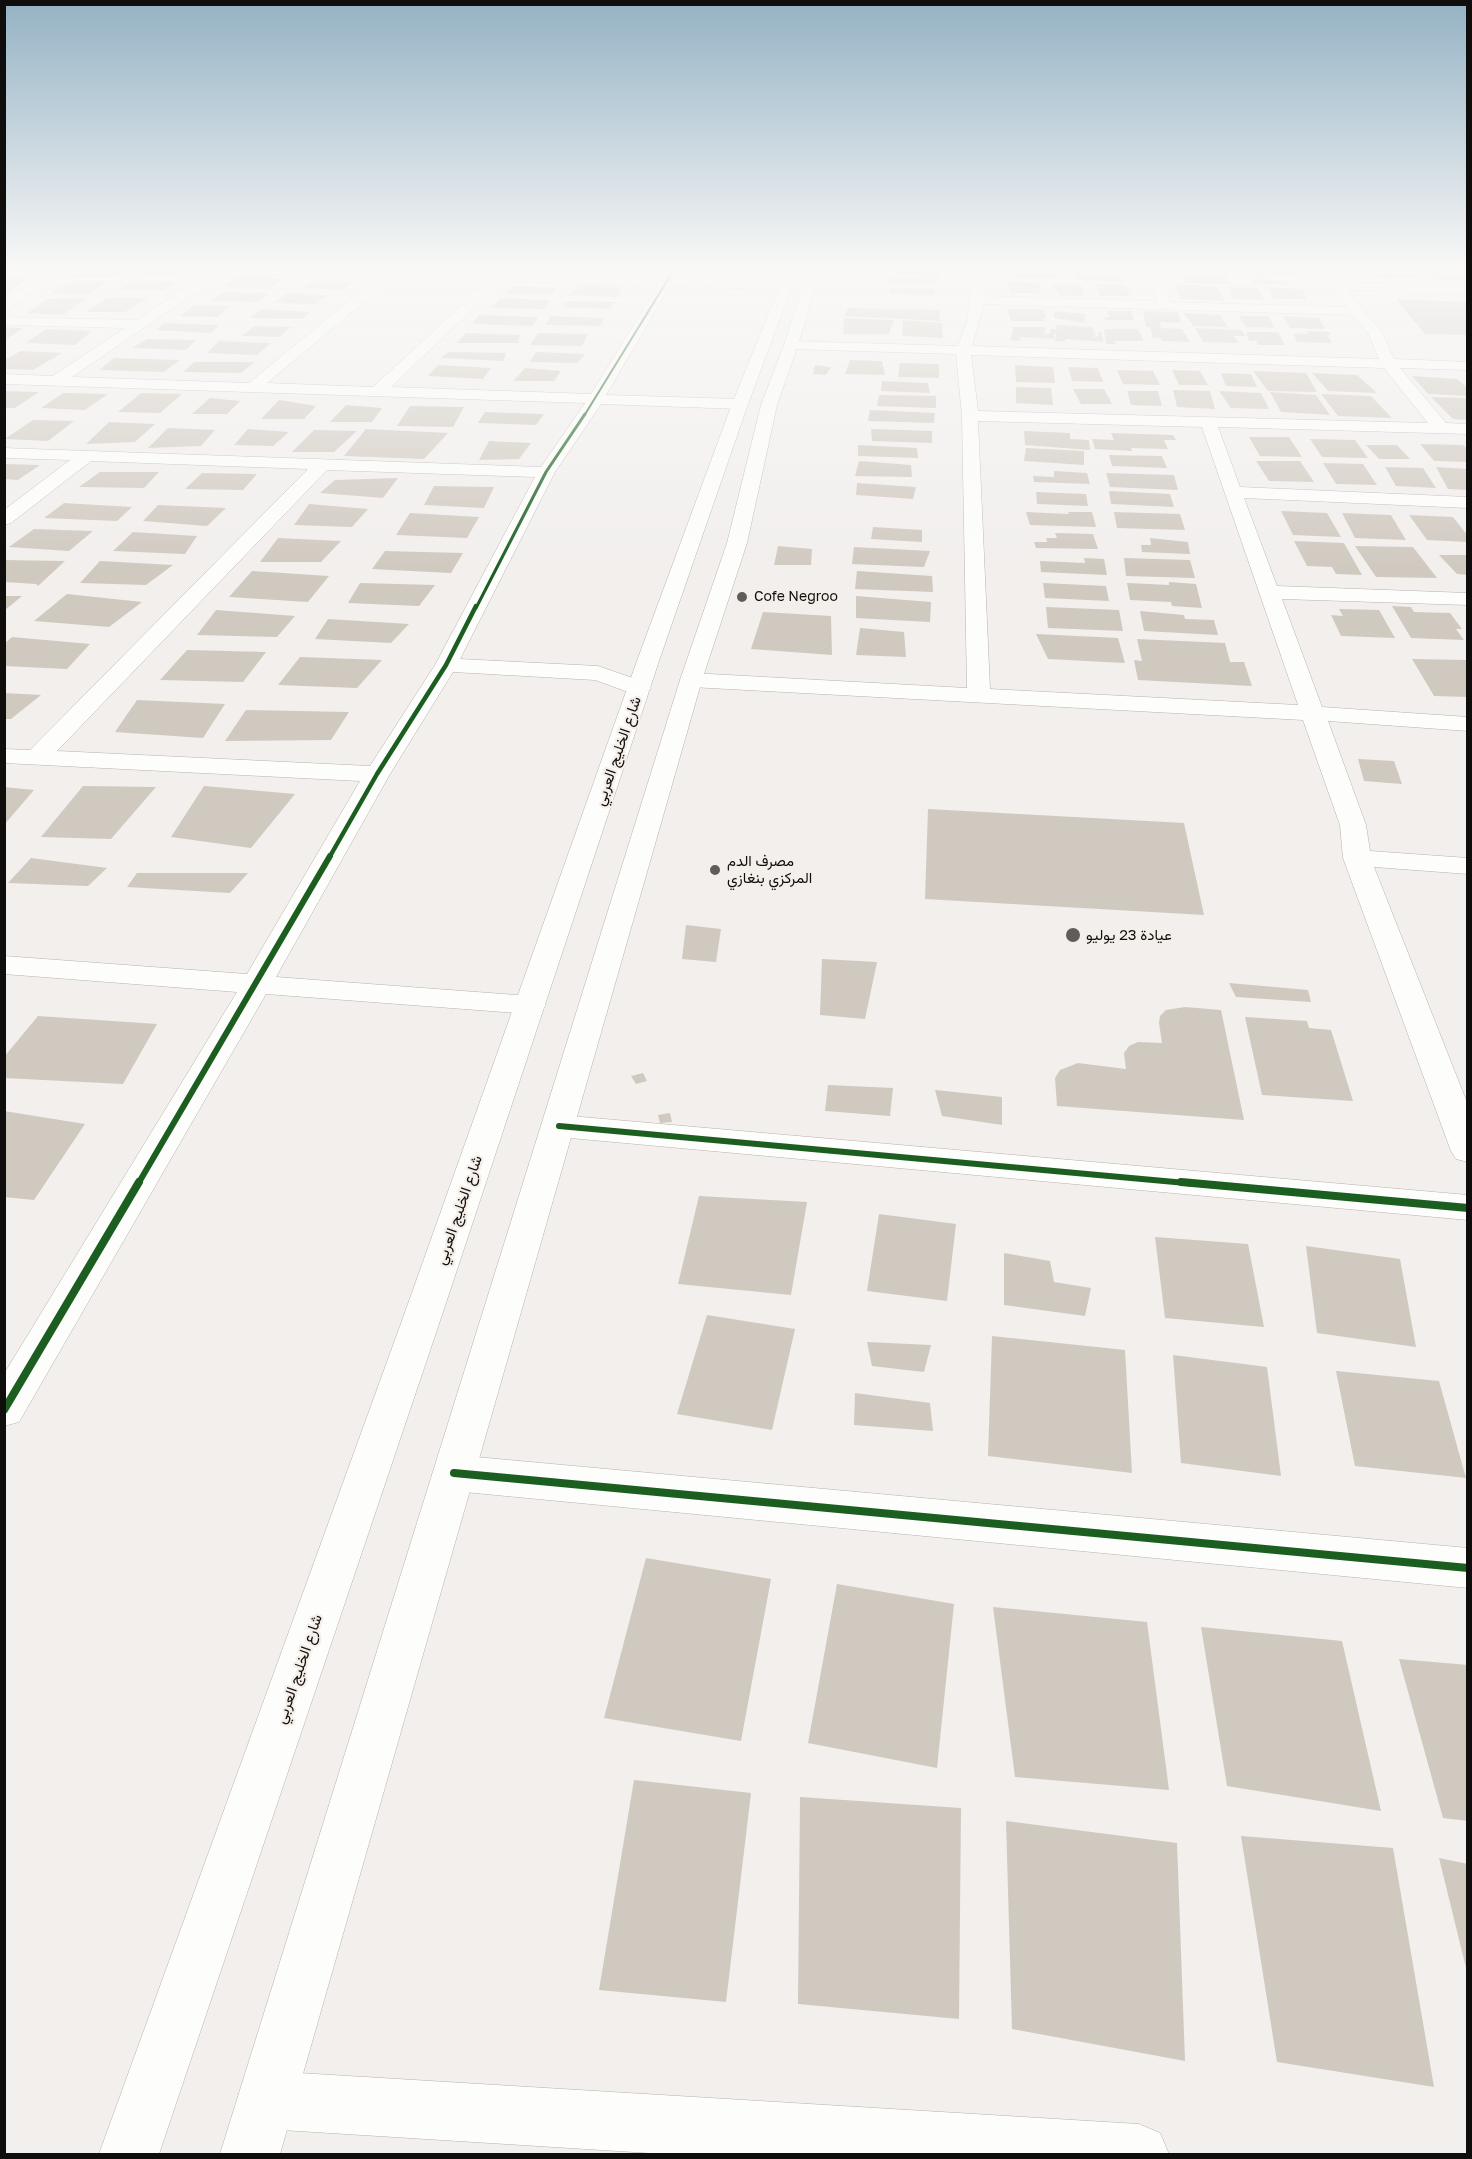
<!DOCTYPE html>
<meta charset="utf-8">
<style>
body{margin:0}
#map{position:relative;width:1472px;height:2159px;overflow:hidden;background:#f2efed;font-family:"Golos Text",sans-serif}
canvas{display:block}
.frame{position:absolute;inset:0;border:6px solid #100e0c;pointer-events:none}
</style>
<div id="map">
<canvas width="1472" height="2159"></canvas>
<div class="frame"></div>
</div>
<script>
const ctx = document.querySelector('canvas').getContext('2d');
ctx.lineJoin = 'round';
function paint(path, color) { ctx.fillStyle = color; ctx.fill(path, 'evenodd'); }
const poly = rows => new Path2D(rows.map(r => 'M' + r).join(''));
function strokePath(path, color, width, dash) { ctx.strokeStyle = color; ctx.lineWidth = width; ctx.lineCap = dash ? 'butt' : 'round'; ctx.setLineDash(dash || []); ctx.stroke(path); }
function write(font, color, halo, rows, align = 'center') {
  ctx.font = font + ' "Golos Text",Vazirmatn,sans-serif'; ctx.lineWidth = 4.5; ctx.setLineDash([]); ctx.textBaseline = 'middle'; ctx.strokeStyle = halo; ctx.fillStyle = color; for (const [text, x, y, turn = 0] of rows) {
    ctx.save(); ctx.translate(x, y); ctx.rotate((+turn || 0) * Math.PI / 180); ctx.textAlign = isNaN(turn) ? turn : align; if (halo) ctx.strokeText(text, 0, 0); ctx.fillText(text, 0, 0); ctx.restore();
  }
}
paint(poly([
 [87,268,130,268,117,277,73,277],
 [154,268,199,268,185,274,173,274,169,277,141,276],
 [539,268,581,268,578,272,536,270],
 [593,268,641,268,638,274,589,273],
 [852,268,883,268,883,274,851,273],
 [896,268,938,268,940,276,896,274],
 [1076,268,1117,268,1119,272,1077,270],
 [1187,268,1226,268,1229,274,1189,273],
 [1244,268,1296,271,1298,276,1245,274],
 [1017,272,1055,273,1059,279,1017,278],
 [1428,272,1468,273,1468,281,1434,280],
 [1074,273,1120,275,1124,282,1076,280],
 [1376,273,1411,274,1416,278,1380,278],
 [238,276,284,279,269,289,222,287],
 [1181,276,1224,276,1231,284,1183,283],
 [889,278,937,278,935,285,887,284],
 [1250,278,1286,281,1289,285,1253,284],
 [4,279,27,279,4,295],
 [74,280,108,281,89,295,51,293],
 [134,280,177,282,163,291,118,290],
 [315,280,353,281,343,290,302,288],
 [1006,281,1039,283,1040,293,1010,293],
 [1052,284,1081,284,1084,296,1059,295],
 [1096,284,1126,285,1130,296,1100,296],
 [1175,284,1217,286,1225,301,1181,299],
 [579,285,624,287,618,297,570,295],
 [513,286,557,288,553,294,505,294],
 [1229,287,1258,288,1264,300,1233,299],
 [1267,287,1302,289,1307,299,1274,299],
 [891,288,935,289,934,295,889,293],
 [224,292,269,293,258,302,211,301],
 [288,293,329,295,314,305,275,302],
 [87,298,63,315,27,313,47,299],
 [108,298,148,298,125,312,86,312],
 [500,298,549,300,545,309,491,308],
 [1396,299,1468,302,1468,335,1425,334],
 [568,301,615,302,609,309,563,307],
 [194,305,230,306,217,317,181,316],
 [848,308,939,310,940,321,844,316],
 [263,309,310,312,302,319,250,318],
 [1007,309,1043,309,1047,318,1043,319,1045,321,1011,321],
 [1054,311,1086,314,1084,323,1054,318],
 [1107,311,1131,311,1134,320,1105,320,1104,317,1109,317],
 [1143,311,1178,312,1181,323,1160,322,1161,328,1182,329,1190,342,1162,341,1161,338,1153,338,1150,327,1146,327],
 [1183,313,1221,315,1227,327,1194,326],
 [479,315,538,317,533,326,472,324],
 [551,316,604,318,600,326,545,325],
 [1239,316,1269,316,1274,328,1246,327],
 [1283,316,1319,318,1325,329,1290,328],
 [844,318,894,320,889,334,843,334],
 [903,320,942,323,943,338,902,336],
 [165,323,219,325,211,333,156,330],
 [1056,325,1092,327,1096,335,1090,337,1099,336,1097,332,1101,332,1104,342,1065,339,1065,342,1055,341,1056,334,1054,334,1054,339,1019,337,1021,341,1011,340,1013,327,1046,327,1044,334,1050,334,1050,329,1057,329],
 [255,326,291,327,279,337,241,336],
 [4,327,23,328,4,341],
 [1195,328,1241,330,1246,336,1234,336,1239,343,1203,342],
 [46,329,92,331,75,345,26,343],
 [1104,329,1138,329,1144,341,1113,341,1117,344,1106,344],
 [1307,331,1329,332,1331,335,1327,335,1332,343,1297,342,1293,333,1308,334],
 [1246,332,1278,332,1285,345,1258,345,1256,341,1249,341],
 [466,333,520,335,518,343,457,343],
 [538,333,588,334,582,346,530,345],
 [147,339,196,340,186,350,132,348],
 [219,341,271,343,257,355,207,353],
 [21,351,62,353,33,370,4,369,4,360],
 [536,352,585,354,577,363,530,362],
 [447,353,450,352,506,353,503,361,441,358],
 [114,358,180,360,164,372,99,370],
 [850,360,882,361,885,375,845,374],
 [194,362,255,362,241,373,183,372],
 [900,363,939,364,939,378,898,377],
 [438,365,491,368,483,379,428,376],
 [815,365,831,367,826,375,813,374],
 [1015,365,1053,367,1055,383,1016,382],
 [1068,367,1098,368,1103,382,1072,381],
 [525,368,561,371,554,381,513,381],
 [1117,370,1153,371,1160,385,1123,384],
 [1172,370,1200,371,1208,385,1179,385],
 [1253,371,1306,373,1317,392,1268,391],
 [1221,373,1251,374,1257,387,1226,386],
 [1312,373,1357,375,1377,393,1328,391],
 [1412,376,1457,379,1468,388,1468,396,1428,394],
 [882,381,928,383,930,393,881,391],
 [1016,387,1051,388,1053,405,1016,403],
 [1073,389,1104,389,1112,404,1081,404],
 [1173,390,1210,391,1215,409,1177,407],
 [4,391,39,392,15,408,4,408],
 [1127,391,1158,391,1162,406,1131,405],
 [1219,391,1261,393,1269,409,1231,408],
 [1270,392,1316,395,1330,415,1281,412],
 [63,393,108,394,85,410,41,408],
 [141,393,182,394,160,413,118,412],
 [1321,394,1371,396,1392,418,1338,416],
 [879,395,936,396,936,408,877,406],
 [1431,397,1468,398,1468,420,1453,419],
 [210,398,240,401,227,414,192,414],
 [279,400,316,406,304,419,261,419],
 [346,405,382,408,372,422,330,422],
 [410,406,464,407,453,427,397,426],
 [870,410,935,413,934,423,868,421],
 [485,412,544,414,536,425,478,423],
 [33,420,74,421,48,441,5,439],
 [109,422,155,424,135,442,86,444],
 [168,428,215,430,201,446,148,448],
 [248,429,289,432,273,446,234,445],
 [366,429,448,433,424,459,344,456],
 [871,429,932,431,932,443,872,441],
 [314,430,357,431,334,452,292,452],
 [1024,431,1070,433,1070,439,1089,440,1090,450,1025,445],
 [1111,433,1173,435,1176,440,1164,440,1168,449,1131,448,1132,451,1095,449,1092,439,1114,440],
 [1249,437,1289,437,1302,457,1260,456],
 [1310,439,1355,440,1368,458,1322,457],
 [489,441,531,443,519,459,479,460],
 [1420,444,1463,445,1468,449,1468,462,1434,461],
 [858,445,917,448,918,458,858,456],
 [1366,445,1397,445,1410,459,1379,459],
 [1026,448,1084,451,1084,465,1024,461],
 [1109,455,1162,456,1167,468,1112,466],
 [859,461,911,465,912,477,855,476],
 [1256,461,1300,461,1314,482,1269,481],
 [1323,463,1363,464,1377,485,1336,484],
 [4,464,40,465,18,480,4,479],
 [1385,467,1423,468,1436,488,1396,486],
 [1436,467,1468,469,1468,490,1448,489],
 [1054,471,1087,473,1090,484,1034,482,1033,476,1054,477],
 [100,472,159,472,144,488,79,487],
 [202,473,257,474,243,490,185,489],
 [1106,473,1174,475,1178,490,1110,487],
 [398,478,383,498,320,493,335,480],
 [857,483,916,487,913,499,856,495],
 [434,486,494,487,484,508,424,505],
 [1109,491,1170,494,1174,507,1111,504],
 [1036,492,1086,494,1088,506,1037,504],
 [64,503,132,507,117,521,44,518],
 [309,504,368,509,352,527,294,525],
 [158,505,226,508,207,526,143,521],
 [1281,511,1327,513,1341,537,1293,535],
 [1026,512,1069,514,1068,512,1092,512,1096,527,1030,525],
 [1114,512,1180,514,1185,530,1117,528],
 [410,513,479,517,467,538,396,535],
 [1342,513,1391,515,1406,540,1355,538],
 [1409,515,1453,517,1468,536,1468,542,1427,540],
 [873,527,922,530,922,542,871,539],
 [34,529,93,531,69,551,9,547],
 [133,532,197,536,185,554,113,551],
 [1055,533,1093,534,1098,549,1036,548,1034,542,1047,542,1046,538,1057,538],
 [278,538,341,541,321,562,260,562],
 [1150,538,1188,542,1190,554,1142,552,1141,545,1151,545],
 [1294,541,1344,543,1362,575,1336,574,1332,567,1307,566],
 [778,546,812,549,811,565,774,565],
 [1355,546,1413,547,1437,578,1376,577],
 [854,547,930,551,924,567,852,564],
 [385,551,463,553,451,573,372,569],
 [1439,555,1468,555,1468,575,1457,574],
 [1084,558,1104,559,1107,575,1041,572,1040,561,1085,563],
 [1124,558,1190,560,1195,578,1126,576],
 [4,560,65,561,38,586,36,584,4,582],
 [100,561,173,565,146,585,80,583],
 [252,571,329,576,308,602,229,597],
 [857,571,932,576,933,592,855,589],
 [1169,582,1196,584,1202,608,1172,606,1171,602,1130,600,1127,583,1169,585],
 [360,583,435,585,419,606,348,603],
 [1043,583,1106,586,1109,601,1045,598],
 [67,594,142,602,109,627,34,621],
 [4,596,22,596,4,611],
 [856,596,931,602,930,622,856,618],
 [1392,606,1411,607,1414,612,1450,613,1462,629,1456,629,1464,640,1411,638],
 [1046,607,1119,610,1123,631,1048,628],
 [1339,609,1379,610,1395,638,1341,636,1331,615,1343,616],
 [216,610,295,616,277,637,197,635],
 [1140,611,1184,615,1185,619,1214,620,1218,635,1144,631],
 [763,612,831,616,832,655,751,649],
 [328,619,409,624,391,643,315,639],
 [860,628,904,632,906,657,856,655],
 [1036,634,1118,638,1125,663,1048,659],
 [12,637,90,644,67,669,4,666,4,644],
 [1137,639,1225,643,1230,662,1244,662,1252,686,1138,680,1134,660,1142,661],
 [187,650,266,652,243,682,160,680],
 [300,657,382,660,357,688,278,685],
 [1412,659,1468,660,1468,697,1434,696],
 [4,693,41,695,11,719,4,719],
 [137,700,225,704,203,738,115,732],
 [246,710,349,712,331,740,225,741],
 [1358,759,1394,761,1402,784,1364,781],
 [83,786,156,787,111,839,41,837],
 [204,786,295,794,251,848,171,837],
 [4,787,34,790,4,825],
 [928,809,1184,823,1204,915,925,899],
 [31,858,107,868,88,886,8,883],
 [137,873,248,873,230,893,127,887],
 [686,925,721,929,716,962,682,959],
 [822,959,877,962,865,1019,820,1015],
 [1229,983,1308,990,1311,1002,1236,997],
 [1185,1007,1221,1010,1244,1120,1057,1106,1055,1078,1060,1070,1078,1063,1126,1069,1124,1053,1129,1046,1138,1042,1162,1043,1159,1023,1160,1016,1166,1010],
 [38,1016,157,1024,123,1084,4,1078,4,1057],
 [1245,1017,1307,1021,1309,1028,1331,1030,1353,1101,1262,1095],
 [643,1073,647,1081,636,1084,631,1076],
 [828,1085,893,1088,890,1116,825,1111],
 [935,1090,1002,1097,1002,1125,942,1116],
 [4,1111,85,1124,34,1200,4,1197],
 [670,1113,672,1122,660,1123,658,1115],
 [699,1196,807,1202,791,1295,678,1284],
 [879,1214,956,1224,947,1301,867,1291],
 [1155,1237,1248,1244,1264,1327,1165,1318],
 [1306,1246,1400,1259,1416,1347,1317,1333],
 [1004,1253,1050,1261,1054,1282,1091,1288,1085,1316,1004,1305],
 [707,1315,795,1329,772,1430,677,1414],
 [992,1336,1125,1350,1132,1473,988,1456],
 [867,1342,931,1345,924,1372,872,1366],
 [1173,1355,1267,1367,1281,1476,1181,1463],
 [1336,1371,1439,1381,1466,1478,1355,1466],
 [855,1393,930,1403,933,1431,854,1425],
 [646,1558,771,1579,741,1741,604,1718],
 [837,1584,954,1604,937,1768,808,1743],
 [993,1607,1147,1622,1169,1790,1015,1777],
 [1201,1627,1342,1641,1381,1811,1227,1786],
 [1399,1659,1468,1665,1468,1821,1443,1818],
 [634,1780,751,1793,726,2002,599,1990],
 [800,1797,961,1808,959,2019,798,2004],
 [1006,1821,1177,1843,1185,2061,1012,2029],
 [1241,1836,1393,1848,1434,2087,1277,2062],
 [1439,1858,1468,1864,1468,1972,1467,1972]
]), '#d0c9c0');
const minor = poly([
 [52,268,66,268,4,312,4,301,52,268],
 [215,268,303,268,662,278,669,268,681,268,675,279,787,282,793,286,787,290,670,286,606,395,740,399,748,404,740,409,601,404,555,472,460,659,598,666,647,683,651,688,647,693,639,695,631,693,595,680,453,672,390,774,276,977,530,996,541,998,546,1005,541,1012,530,1014,266,994,19,1422,4,1426,4,1374,237,992,4,974,4,956,247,974,360,781,4,763,4,749,30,750,308,469,91,461,11,523,4,525,4,510,70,460,4,458,4,448,541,467,585,403,4,384,4,374,53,376,125,328,4,325,4,317,137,320,215,268],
 [224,273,378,277,249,383,72,377,224,273],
 [393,278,488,281,373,387,267,383,393,278],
 [502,281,658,286,591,394,391,387,502,281],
 [327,470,535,477,435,665,370,766,57,751,327,470],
 [978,268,990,268,985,296,1156,301,1153,268,1165,268,1169,302,1346,307,1320,268,1332,268,1342,282,1468,285,1468,293,1348,290,1383,334,1394,359,1468,362,1468,370,1400,368,1446,423,1468,424,1468,434,1218,427,1240,487,1468,497,1468,508,1244,498,1277,586,1468,593,1468,605,1282,599,1322,707,1468,717,1468,731,1328,721,1366,825,1370,851,1468,858,1468,874,1374,867,1468,1105,1468,1162,1456,1159,1451,1151,1343,858,1340,825,1303,720,691,687,683,685,680,680,683,675,691,673,967,688,962,416,956,354,791,349,784,345,791,341,958,346,967,321,969,300,978,268],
 [984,304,1352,315,1369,335,1379,359,972,346,984,304],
 [971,355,1384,368,1428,423,978,411,971,355],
 [978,421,1202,427,1298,705,990,689,978,421],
 [559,1115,1468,1195,1468,1220,559,1137,547,1134,542,1126,547,1118,559,1115],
 [454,1455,1468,1548,1468,1588,454,1491,439,1485,433,1473,439,1461,454,1455],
 [266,2071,1139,2124,1160,2133,1169,2154,666,2154,266,2129,245,2121,237,2100,245,2079,266,2071]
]);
const secondary = poly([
 [787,268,799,268,748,404,660,658,442,1315,159,2154,99,2154,404,1315,638,658,732,404,787,268],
 [808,268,820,268,798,345,777,405,747,543,702,680,280,2154,220,2154,680,680,727,543,761,405,784,345,808,268]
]);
strokePath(minor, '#b5b2b0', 1);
strokePath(secondary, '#b5b2b0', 1);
paint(minor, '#fdfdfc');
paint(secondary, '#fdfdfc');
strokePath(poly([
 [584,416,675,268]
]), '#1b5e20', 2);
strokePath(poly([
 [476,608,546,472,585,414]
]), '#1b5e20', 3);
strokePath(poly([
 [329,858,377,774,446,665,476,606]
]), '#1b5e20', 4.5);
strokePath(poly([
 [559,1126,1197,1184],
 [138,1184,330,856]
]), '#1b5e20', 6);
strokePath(poly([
 [1181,1182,1468,1208],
 [4,1410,139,1182],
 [454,1473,1468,1568]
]), '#1b5e20', 8);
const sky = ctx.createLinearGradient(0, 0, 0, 570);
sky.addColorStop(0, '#94b2c4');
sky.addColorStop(0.47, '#f9f8f7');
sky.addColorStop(1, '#f9f8f700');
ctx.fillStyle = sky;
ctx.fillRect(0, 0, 1472, 570);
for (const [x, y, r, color] of [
 [742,597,6,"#5f5d5b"],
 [715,870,6,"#5f5d5b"],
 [1073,935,8,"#5f5d5b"]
]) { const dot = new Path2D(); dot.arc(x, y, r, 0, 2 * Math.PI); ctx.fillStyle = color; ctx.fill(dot); strokePath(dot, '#f5efea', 2); }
write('14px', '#100e0c', '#f5efea', [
 ["Cofe Negroo",754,597]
], 'left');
write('15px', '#100e0c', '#f5efea', [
 ["شارع الخليج العربي",618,751,-71],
 ["شارع الخليج العربي",459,1210,-71],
 ["شارع الخليج العربي",299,1669,-71]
]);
write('15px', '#100e0c', '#f5efea', [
 ["مصرف الدم",727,861],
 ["المركزي بنغازي",727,878],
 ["عيادة 23 يوليو",1086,935]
], 'left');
</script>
